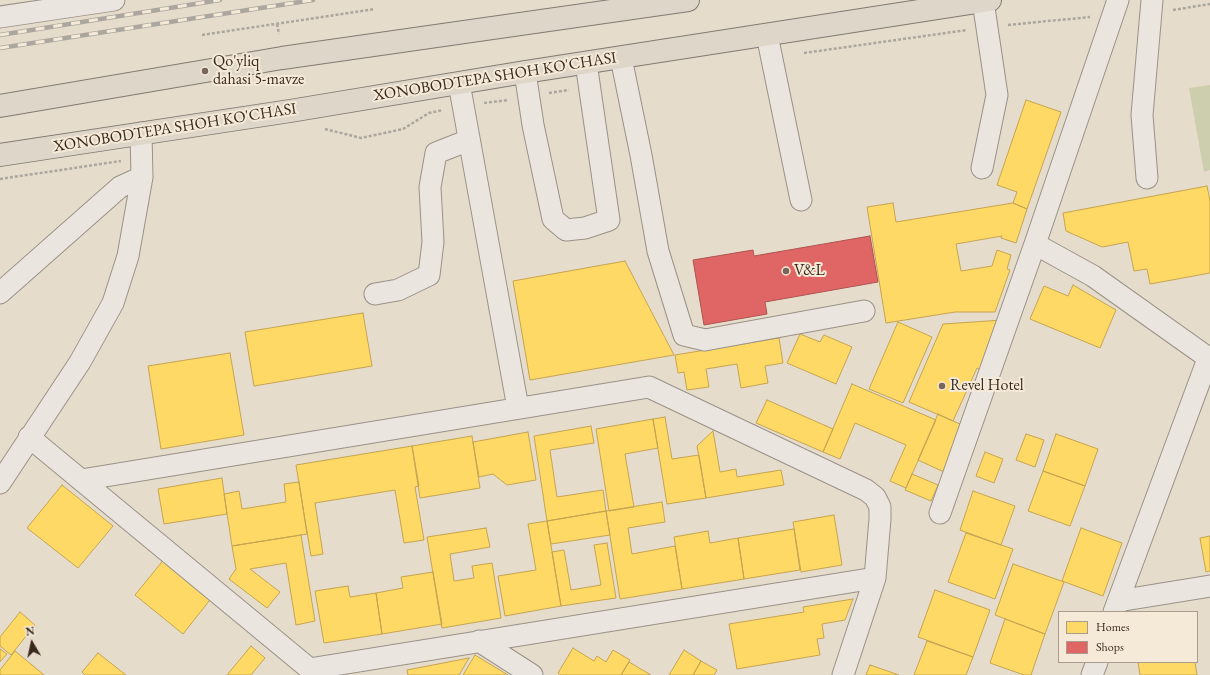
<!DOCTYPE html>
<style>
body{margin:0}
#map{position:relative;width:1210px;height:675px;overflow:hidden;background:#e6dccc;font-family:"EB Garamond",serif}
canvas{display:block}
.legend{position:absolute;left:1058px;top:611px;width:140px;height:52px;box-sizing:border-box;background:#f5ead7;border:1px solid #aa9c8d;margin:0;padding:5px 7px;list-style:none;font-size:12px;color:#39281d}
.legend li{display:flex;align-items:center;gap:8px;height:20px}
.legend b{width:20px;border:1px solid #aa9c8d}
.north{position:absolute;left:12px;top:623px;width:40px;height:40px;-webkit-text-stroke:3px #f5ead7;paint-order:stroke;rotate:351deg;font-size:11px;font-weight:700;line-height:16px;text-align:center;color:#39281d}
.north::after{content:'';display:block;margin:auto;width:14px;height:18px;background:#39281d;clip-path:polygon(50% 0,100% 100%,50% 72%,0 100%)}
</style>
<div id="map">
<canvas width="1210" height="675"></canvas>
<ul class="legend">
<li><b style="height:11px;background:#ffd966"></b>Homes</li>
<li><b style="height:11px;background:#e06666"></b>Shops</li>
</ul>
<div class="north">N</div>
</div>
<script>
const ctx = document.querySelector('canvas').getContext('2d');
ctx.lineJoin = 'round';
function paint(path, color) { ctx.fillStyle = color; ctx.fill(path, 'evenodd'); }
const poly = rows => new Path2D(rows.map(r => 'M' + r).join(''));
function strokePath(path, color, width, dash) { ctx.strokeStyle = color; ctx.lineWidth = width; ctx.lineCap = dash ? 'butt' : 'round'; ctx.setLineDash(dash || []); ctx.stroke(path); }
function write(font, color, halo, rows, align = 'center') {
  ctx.font = font + ' "EB Garamond",serif'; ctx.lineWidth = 4; ctx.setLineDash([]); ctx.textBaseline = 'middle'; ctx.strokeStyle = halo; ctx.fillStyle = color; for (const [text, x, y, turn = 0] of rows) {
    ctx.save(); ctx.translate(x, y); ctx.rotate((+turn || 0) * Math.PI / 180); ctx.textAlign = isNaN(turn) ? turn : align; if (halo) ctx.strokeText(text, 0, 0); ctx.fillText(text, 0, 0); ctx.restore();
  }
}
paint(poly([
 [1210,85,1210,170,1204,172,1189,88]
]), '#cdcead');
const homes = poly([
 [1026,100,1061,112,1027,209,1013,203,1017,192,997,185,1026,100],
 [1207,186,1210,201,1210,273,1150,284,1147,269,1134,271,1128,242,1102,247,1066,231,1063,213,1207,186],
 [893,203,896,222,1013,203,1027,209,1016,243,1001,238,1002,236,956,244,961,271,992,266,997,250,1011,255,1007,269,1010,270,995,312,955,312,886,323,867,207,893,203],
 [625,261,674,355,530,380,513,281,625,261],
 [1073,285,1116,310,1100,348,1030,319,1044,286,1068,296,1073,285],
 [363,313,372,366,254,386,245,332,363,313],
 [1003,320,981,370,977,368,953,421,909,402,943,324,1003,320],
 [898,322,932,337,903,403,869,389,898,322],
 [800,334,820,342,824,335,852,347,836,384,787,363,800,334],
 [779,338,783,363,765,366,768,383,741,388,737,364,706,369,709,387,687,390,684,372,678,373,675,355,779,338],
 [230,353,244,435,161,449,148,366,230,353],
 [852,384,936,420,906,488,890,481,906,445,855,423,840,459,823,452,852,384],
 [767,400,833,429,823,452,756,423,767,400],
 [938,414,964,426,944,472,918,460,938,414],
 [665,417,672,459,699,455,706,498,667,504,653,419,665,417],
 [653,419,658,448,625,454,634,507,609,511,596,429,653,419],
 [591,426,594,443,550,450,557,497,603,490,606,511,547,521,534,436,591,426],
 [713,431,720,472,736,469,737,477,781,470,784,485,706,498,697,446,713,431],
 [528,432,536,480,507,485,493,474,479,477,473,442,528,432],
 [1026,434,1044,440,1035,467,1016,460,1026,434],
 [1056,434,1098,449,1085,486,1043,471,1056,434],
 [472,436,480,488,420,498,412,446,472,436],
 [412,446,419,486,415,487,424,540,404,543,395,490,315,503,323,554,311,556,296,465,412,446],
 [985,452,1003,459,994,483,976,476,985,452],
 [1043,471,1085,486,1070,526,1028,511,1043,471],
 [912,474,938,485,931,501,905,490,912,474],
 [222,478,227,514,164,524,158,489,222,478],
 [299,482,307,534,232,546,224,494,239,491,242,509,286,502,284,484,299,482],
 [62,485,113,526,78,568,27,528,62,485],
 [973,491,1015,506,1001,545,960,530,973,491],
 [662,502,665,522,628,528,632,554,675,546,682,589,620,599,606,511,662,502],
 [606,511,610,535,551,544,547,521,606,511],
 [834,515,842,565,801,572,793,522,834,515],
 [547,521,561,606,505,616,498,576,536,570,528,524,547,521],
 [486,528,490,547,450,554,454,581,474,578,472,566,492,563,501,618,442,628,427,537,486,528],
 [1081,528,1122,543,1103,596,1062,581,1081,528],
 [794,529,800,570,744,579,738,538,794,529],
 [708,531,710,543,738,538,744,579,682,589,674,537,708,531],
 [966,533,1013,549,995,599,948,582,966,533],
 [301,535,315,621,296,625,286,563,250,569,280,592,267,608,229,579,236,569,232,546,301,535],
 [1210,536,1210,571,1206,572,1200,538,1210,536],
 [607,543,616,598,561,606,552,552,564,550,571,590,601,585,594,545,607,543],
 [165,558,213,596,183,634,135,595,165,558],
 [1013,564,1064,582,1045,634,995,615,1013,564],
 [433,572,442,624,382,634,376,593,403,588,401,577,433,572],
 [348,586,350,597,376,593,382,634,324,643,315,591,348,586],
 [935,590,990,610,973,657,918,637,935,590],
 [853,599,845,620,822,624,824,638,817,639,820,655,737,669,729,624,804,612,803,607,853,599],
 [20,612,35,625,11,655,0,646,0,637,20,612],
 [1005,619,1045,634,1031,675,1024,675,990,663,1005,619],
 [927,641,973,657,966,675,914,675,927,641],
 [251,646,265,658,251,675,227,675,251,646],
 [573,648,594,661,597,656,606,662,613,650,630,660,621,675,561,675,558,673,573,648],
 [0,649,7,654,0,662,0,649],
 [684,650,701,661,693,675,669,675,684,650],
 [15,651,44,675,0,675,0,670,15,651],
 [98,653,126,675,85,675,82,672,98,653],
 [475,655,508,675,463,675,475,655],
 [469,658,459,675,408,675,407,670,469,658],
 [701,661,717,670,714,675,693,675,701,661],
 [629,662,651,675,621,675,629,662],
 [1138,662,1195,662,1197,675,1140,675,1138,662],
 [870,665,899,675,866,675,870,665]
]);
paint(homes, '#ffd966');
strokePath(homes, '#c4a450', 1);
const shops = poly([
 [870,236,878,282,765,302,767,314,704,325,693,260,753,250,754,256,870,236]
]);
paint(shops, '#e06666');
strokePath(shops, '#ae5350', 1);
const minor = poly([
 [0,17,114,0],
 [767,35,801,200],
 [621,58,641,155,658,251,684,335,705,340,864,311],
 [525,72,533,125,553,219,566,230,585,228,609,220,586,63],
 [459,83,518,408],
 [982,168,997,95,983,1],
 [1147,178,1142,115,1152,0],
 [1035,244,1093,276,1210,359],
 [0,293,120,187,142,177],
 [375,294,398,290,429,275,433,242,430,187,436,153,469,140],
 [29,437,317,675],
 [81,480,649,387,866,490,875,497,880,507,880,519,875,578,843,675],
 [0,483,80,362,113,303,128,256,142,177,141,133],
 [940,513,1035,244,1118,0],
 [1118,601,1210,586],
 [1114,612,1208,359],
 [479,641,532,675],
 [309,669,875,578],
 [1092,675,1097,662]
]);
const highway = poly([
 [0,106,282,58,688,0],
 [0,155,290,111,525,72,990,0]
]);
strokePath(minor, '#9a9288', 23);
strokePath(highway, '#827a71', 24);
strokePath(poly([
 [1173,10,1210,4],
 [277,24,279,34],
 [1008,25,1090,17],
 [202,35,375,9],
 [804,53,967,30],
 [549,93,569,90],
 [484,103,508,100],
 [325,129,361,138,403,129,429,113,443,110],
 [0,179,121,161]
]), '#aba69e', 2.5, [3, 2]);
strokePath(minor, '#eae5de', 21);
strokePath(highway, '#ded6c9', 22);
const rail = poly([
 [0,35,220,0],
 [0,48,313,0]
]);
strokePath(rail, '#aba69e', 4.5);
strokePath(rail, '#f5ead7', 3, [9]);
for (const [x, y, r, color] of [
 [205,71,4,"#76675a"],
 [786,271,4,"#76675a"],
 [942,386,4,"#76675a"]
]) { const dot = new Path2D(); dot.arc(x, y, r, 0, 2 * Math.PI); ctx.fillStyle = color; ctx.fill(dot); strokePath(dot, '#f5ead7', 1.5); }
write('16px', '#39281d', '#f5ead7', [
 ["Qo'yliq",213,62],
 ["dahasi 5-mavze",213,80],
 ["V&L",794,271],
 ["Revel Hotel",950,386]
], 'left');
write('16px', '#39281d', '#f5ead7', [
 ["XONOBODTEPA SHOH KO'CHASI",495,77,-9],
 ["XONOBODTEPA SHOH KO'CHASI",175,128,-9]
]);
</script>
